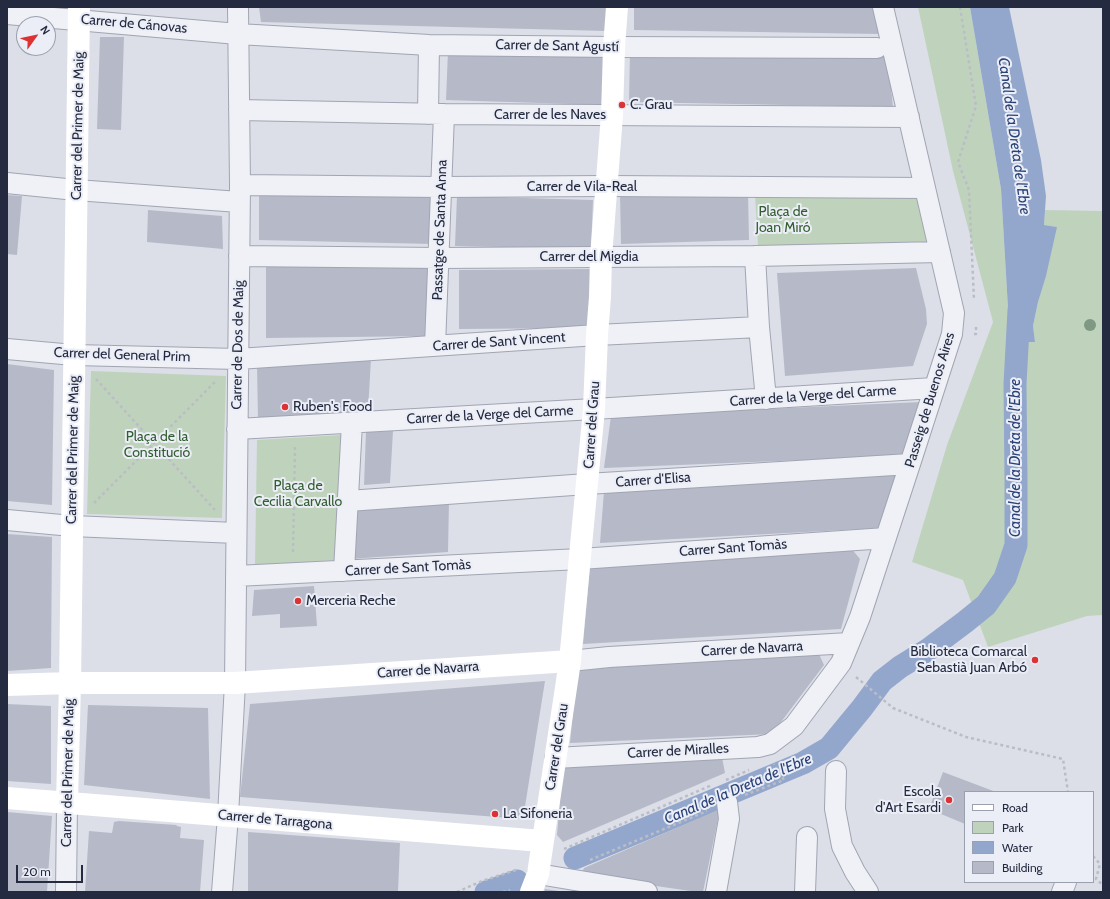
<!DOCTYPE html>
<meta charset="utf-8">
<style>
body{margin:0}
#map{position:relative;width:1110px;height:899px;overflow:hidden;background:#dcdfe8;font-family:Cabin,sans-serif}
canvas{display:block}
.frame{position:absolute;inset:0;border:8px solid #242a40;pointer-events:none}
.legend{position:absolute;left:964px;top:791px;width:130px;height:92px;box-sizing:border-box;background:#ebeef6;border:1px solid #9ba0ad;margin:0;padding:5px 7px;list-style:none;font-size:12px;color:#242a40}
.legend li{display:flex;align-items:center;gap:8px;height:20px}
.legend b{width:20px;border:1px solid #9ba0ad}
.north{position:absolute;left:16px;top:16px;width:40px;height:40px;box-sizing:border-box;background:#ebeef6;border:1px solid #9ba0ad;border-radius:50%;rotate:57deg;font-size:11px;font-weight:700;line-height:16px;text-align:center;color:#242a40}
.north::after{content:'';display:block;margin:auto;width:14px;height:18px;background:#dc3234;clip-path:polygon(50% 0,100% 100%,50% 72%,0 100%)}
.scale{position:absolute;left:16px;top:865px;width:67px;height:18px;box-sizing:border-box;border:2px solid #242a40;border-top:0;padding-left:5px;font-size:12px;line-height:14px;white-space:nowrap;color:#242a40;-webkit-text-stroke:3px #ebeef6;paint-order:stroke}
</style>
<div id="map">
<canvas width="1110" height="899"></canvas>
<div class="frame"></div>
<ul class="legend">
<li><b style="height:5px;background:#fff"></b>Road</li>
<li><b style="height:11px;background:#bfd3bc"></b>Park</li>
<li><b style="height:11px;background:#93a7cc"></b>Water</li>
<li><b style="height:11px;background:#b6bac8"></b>Building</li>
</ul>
<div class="north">N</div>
<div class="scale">20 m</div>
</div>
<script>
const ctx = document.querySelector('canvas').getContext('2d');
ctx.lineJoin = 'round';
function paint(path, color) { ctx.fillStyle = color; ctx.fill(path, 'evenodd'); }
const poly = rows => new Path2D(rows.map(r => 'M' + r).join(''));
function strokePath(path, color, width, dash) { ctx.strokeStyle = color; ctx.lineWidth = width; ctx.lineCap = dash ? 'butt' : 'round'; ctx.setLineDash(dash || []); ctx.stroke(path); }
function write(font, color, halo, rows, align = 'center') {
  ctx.font = font + ' Cabin,sans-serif'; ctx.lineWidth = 4; ctx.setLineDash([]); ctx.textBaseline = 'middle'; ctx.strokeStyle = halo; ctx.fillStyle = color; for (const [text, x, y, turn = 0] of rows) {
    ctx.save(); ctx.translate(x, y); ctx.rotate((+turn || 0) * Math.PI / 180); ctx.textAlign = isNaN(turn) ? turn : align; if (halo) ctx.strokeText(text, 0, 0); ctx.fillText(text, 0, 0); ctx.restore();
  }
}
paint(poly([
 [918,7,970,7,1001,189,1010,342,1035,342,1033,326,1038,302,1056,227,1044,225,1045,210,1103,211,1103,615,1087,616,988,647,963,580,912,562,947,445,993,322,953,171],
 [755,195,918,196,928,244,758,246],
 [91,371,226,376,222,518,87,514],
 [341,435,337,560,255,565,257,440]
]), '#bfd3bc');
paint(poly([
 [970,7,1009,7,1041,160,1046,196,1044,225,1057,227,1046,276,1038,302,1033,326,1035,342,1010,342,1001,189]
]), '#93a7cc');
strokePath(poly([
 [575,858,803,763,829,748,862,708,882,681,900,667,929,649,965,622,986,605,1005,578,1016,545,1016,480,1015,384,1019,310],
 [486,892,517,881]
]), '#93a7cc', 23);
paint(poly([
 [259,7,606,7,606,31,261,22],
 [634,7,874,7,880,34,634,30],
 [100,37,124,37,121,130,97,129],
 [887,50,893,107,629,102,630,52],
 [448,51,604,56,603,105,446,100],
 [259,190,433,194,432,244,259,240],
 [748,191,749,240,621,244,620,194],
 [7,195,22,196,17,255,7,254],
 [457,196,593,200,591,249,455,246],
 [148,210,222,216,223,249,147,242],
 [430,266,431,336,266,338,266,267],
 [916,268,926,309,927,324,913,366,785,376,777,273],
 [592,269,593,328,459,329,459,270],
 [371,359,368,411,258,418,257,366],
 [7,364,54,370,52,505,7,501],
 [921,402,904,456,604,468,611,416],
 [393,431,390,483,364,485,366,432],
 [897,474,881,528,600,543,604,491],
 [449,500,448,552,350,559,353,505],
 [7,534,52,537,51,668,7,671],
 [851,548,860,559,841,629,583,644,590,566],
 [314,586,317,626,280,628,280,614,252,616,254,590],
 [819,654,824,665,772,734,570,743,577,669],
 [545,681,523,819,240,797,250,704],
 [7,704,51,706,51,784,7,781],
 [88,705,208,708,210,799,84,785],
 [722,757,725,773,563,842,557,835,563,765],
 [943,772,996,792,965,792,965,824,929,809],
 [720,809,703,892,697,892,581,875,584,868],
 [7,812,52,816,47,892,7,892],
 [119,821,176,825,177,826,181,827,180,838,204,840,200,892,85,892,89,831,112,833,114,822],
 [248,832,400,843,398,892,248,892],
 [545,889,559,891,559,892,544,892]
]), '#b6bac8');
const street = poly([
 [7,14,238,34,429,45,614,47,877,48],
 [239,110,444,114,909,117],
 [428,114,429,45],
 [7,183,76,190,239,202],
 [240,185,441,187,607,186,925,188],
 [239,256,439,258,755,256,940,252],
 [755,256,759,327,766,399],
 [435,346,444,114],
 [7,349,74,355,238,359,597,335,759,327],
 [237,429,594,409,934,388],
 [348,501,587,484,910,464],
 [7,520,72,526,236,533],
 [344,571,352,423],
 [236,576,580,559,886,538],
 [570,661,609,657,849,643],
 [555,758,758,747,770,744,794,726,841,663,860,617,910,464,952,334,954,313,883,7],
 [836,771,835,809,842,846,855,872,868,892],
 [538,874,647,892],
 [66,892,67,803],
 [222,892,228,816,235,683,240,185,238,7],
 [716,892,729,819,727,802],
 [805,892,807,837],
 [1062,892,1066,882]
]);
strokePath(street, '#a1a5b2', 22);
strokePath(poly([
 [960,7,976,106,958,162,969,190,974,300],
 [974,334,976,334,976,325],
 [96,379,215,510],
 [94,503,216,381],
 [293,552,295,447],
 [856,677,893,708,966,737,1063,759,1068,792],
 [726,780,749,770],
 [745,795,784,780,774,764],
 [564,849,712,785],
 [1093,856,1100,864,1096,879,1103,885],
 [590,860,707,811],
 [457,892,482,881,516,870],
 [503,892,510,890]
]), '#babdc7', 2.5, [3, 3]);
strokePath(street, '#eff1f6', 20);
strokePath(poly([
 [7,685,70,683,235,683,570,661],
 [7,798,542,841],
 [67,803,70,683,77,158,79,7],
 [531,892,538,874,570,661,594,409,597,335,600,297,601,257,612,115,614,47,617,7]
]), '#fff', 22);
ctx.fillStyle = '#7e9883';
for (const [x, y] of [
 [1090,325]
]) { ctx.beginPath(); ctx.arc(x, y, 6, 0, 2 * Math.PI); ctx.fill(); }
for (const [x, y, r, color] of [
 [622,105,4,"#dc3234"],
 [285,407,4,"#dc3234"],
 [298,601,4,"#dc3234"],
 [1035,660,4,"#dc3234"],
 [949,800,4,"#dc3234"],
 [495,814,4,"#dc3234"]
]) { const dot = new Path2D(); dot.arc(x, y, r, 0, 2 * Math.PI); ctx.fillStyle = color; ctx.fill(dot); strokePath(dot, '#ebeef6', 1.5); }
write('14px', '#242a40', '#ebeef6', [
 ["Carrer de Cánovas",134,24,5],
 ["Carrer de Sant Agustí",557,46,1],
 ["Carrer de les Naves",550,115],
 ["Carrer del Primer de Maig",78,126,-89],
 ["Carrer de Vila-Real",582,187],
 ["Passatge de Santa Anna",440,230,-88],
 ["Carrer del Migdia",589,257],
 ["Carrer de Sant Vincent",499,342,-4],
 ["Carrer de Dos de Maig",238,345,-89],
 ["Carrer del General Prim",122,355,2],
 ["Carrer de la Verge del Carme",813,396,-4],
 ["Passeig de Buenos Aires",930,400,-73],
 ["Carrer de la Verge del Carme",490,415,-3],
 ["Carrer del Grau",592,425,-86],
 ["Carrer del Primer de Maig",73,450,-89],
 ["Carrer d'Elisa",653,480,-4],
 ["Carrer Sant Tomàs",733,548,-4],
 ["Carrer de Sant Tomàs",408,568,-3],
 ["Carrer de Navarra",752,649,-3],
 ["Carrer de Navarra",428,670,-4],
 ["Carrer del Grau",557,747,-81],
 ["Carrer de Miralles",678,751,-3],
 ["Carrer del Primer de Maig",68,773,-89],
 ["Carrer de Tarragona",275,820,5]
]);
write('14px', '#242a40', '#ebeef6', [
 ["C. Grau",630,105],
 ["Ruben's Food",293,407],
 ["Merceria Reche",306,601],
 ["Biblioteca Comarcal",1027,652,"right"],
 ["Sebastià Juan Arbó",1027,668,"right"],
 ["Escola",941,792,"right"],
 ["d'Art Esardi",941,808,"right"],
 ["La Sifoneria",503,814]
], 'left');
write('14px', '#325d30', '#ebeef6', [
 ["Plaça de",783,212],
 ["Joan Miró",783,228],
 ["Plaça de la",157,437],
 ["Constitució",157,453],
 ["Plaça de",298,486],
 ["Cecilia Carvallo",298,502]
]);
write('italic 15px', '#2a4278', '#ebeef6', [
 ["Canal de la Dreta de l'Ebre",1014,136,82],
 ["Canal de la Dreta de l'Ebre",1016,458,-90],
 ["Canal de la Dreta de l'Ebre",738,789,-23]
]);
</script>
